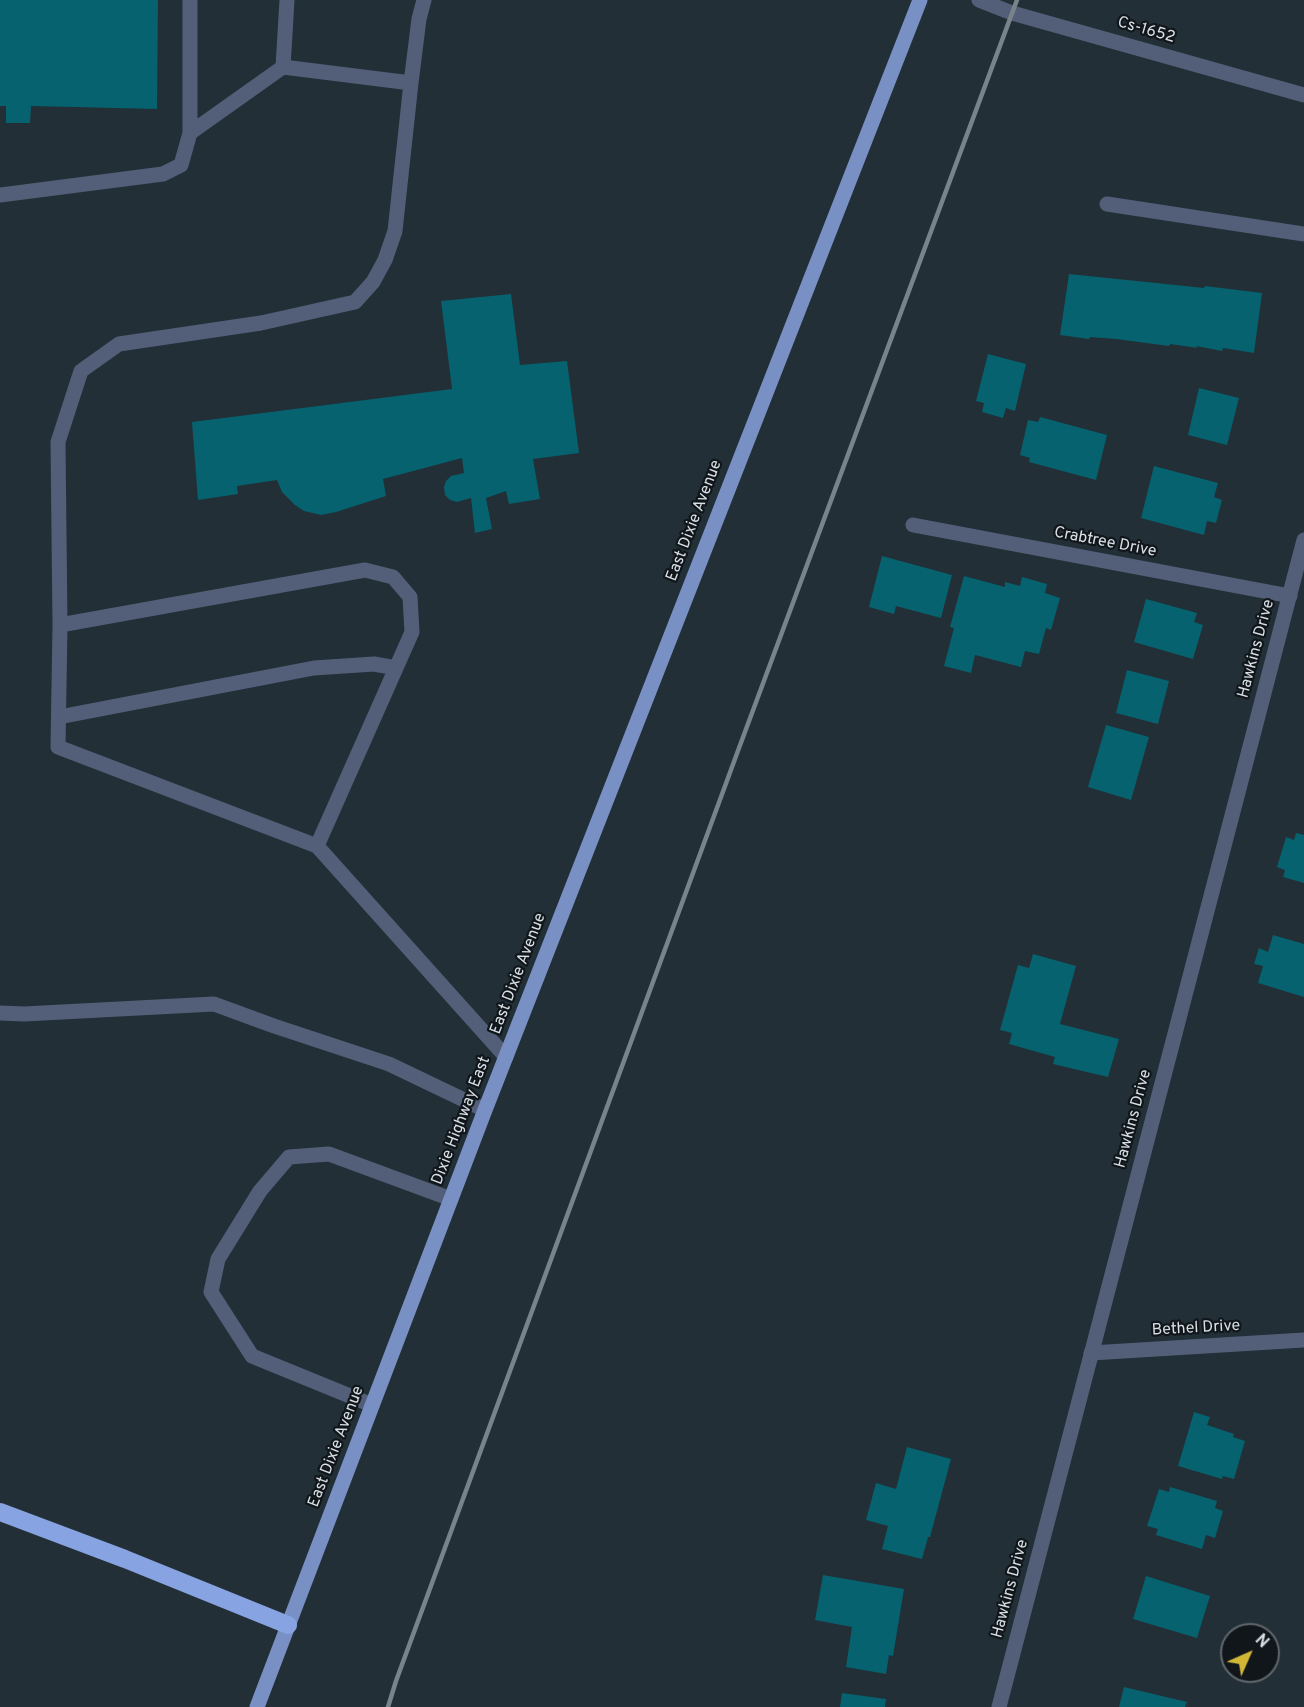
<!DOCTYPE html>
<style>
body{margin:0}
#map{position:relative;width:1304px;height:1707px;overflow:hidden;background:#222f37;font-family:Overpass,sans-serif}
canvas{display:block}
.north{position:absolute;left:1220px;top:1623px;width:60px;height:60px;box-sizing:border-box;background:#10161a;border:2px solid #60676c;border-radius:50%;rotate:45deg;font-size:16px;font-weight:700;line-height:24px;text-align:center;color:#d8e0e6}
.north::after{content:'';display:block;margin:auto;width:21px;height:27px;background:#d2b736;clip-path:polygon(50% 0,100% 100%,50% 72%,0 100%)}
</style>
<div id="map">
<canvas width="1304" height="1707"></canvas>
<div class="north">N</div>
</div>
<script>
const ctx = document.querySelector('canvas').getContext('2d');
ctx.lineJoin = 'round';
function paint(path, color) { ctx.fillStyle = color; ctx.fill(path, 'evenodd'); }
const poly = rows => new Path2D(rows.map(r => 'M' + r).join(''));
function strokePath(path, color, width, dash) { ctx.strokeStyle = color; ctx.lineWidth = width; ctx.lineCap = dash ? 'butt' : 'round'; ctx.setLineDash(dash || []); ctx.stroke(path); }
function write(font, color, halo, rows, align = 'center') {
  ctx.font = font + ' Overpass,sans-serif'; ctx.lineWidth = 4.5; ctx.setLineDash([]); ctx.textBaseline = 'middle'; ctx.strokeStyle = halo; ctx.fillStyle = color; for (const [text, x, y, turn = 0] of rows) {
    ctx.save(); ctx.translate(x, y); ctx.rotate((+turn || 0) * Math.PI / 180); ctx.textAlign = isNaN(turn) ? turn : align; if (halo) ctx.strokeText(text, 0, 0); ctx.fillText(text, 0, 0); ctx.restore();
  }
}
paint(poly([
 [0,0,158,0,157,109,31,106,30,123,6,123,6,106,0,106],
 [1069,274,1204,288,1205,286,1262,293,1254,353,1223,348,1222,351,1196,346,1198,348,1170,344,1169,346,1116,339,1090,337,1089,339,1060,335],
 [511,294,520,365,567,361,579,453,533,459,540,499,509,504,506,491,486,498,492,529,475,533,471,498,457,502,450,500,445,495,444,487,446,481,451,476,464,473,462,458,383,479,386,496,336,512,321,515,304,511,295,505,282,492,277,480,237,486,238,494,198,500,192,422,452,389,441,301],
 [988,354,1026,364,1015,411,1006,408,1003,418,982,412,984,403,976,401],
 [1199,388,1239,398,1227,445,1188,435],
 [1040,417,1107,435,1096,480,1029,462,1030,458,1020,455,1028,420,1038,422],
 [1154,466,1218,483,1214,497,1222,500,1216,523,1207,521,1204,535,1141,518],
 [882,556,952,575,941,618,896,606,894,614,869,607],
 [964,576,1005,587,1005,582,1020,586,1022,577,1047,584,1045,593,1060,598,1051,630,1046,628,1039,654,1025,651,1021,667,975,655,971,673,944,666,954,628,950,627],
 [1146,599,1197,613,1194,622,1203,625,1193,659,1134,642],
 [1127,670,1169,681,1158,724,1116,713],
 [1106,725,1149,737,1131,800,1088,787],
 [1296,833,1304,835,1304,883,1283,877,1285,870,1277,867,1286,837,1294,840],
 [1273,935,1304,944,1304,997,1258,983,1263,966,1254,964,1259,948,1268,952],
 [1033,954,1076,966,1060,1024,1119,1039,1108,1077,1053,1064,1055,1057,1009,1044,1012,1033,1000,1030,1018,965,1029,968],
 [1194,1412,1210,1417,1207,1425,1234,1434,1233,1437,1245,1441,1234,1479,1223,1476,1222,1479,1178,1466],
 [907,1447,951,1459,930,1537,928,1537,922,1559,882,1549,888,1526,866,1520,876,1483,896,1489],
 [1170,1487,1217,1501,1215,1508,1223,1511,1215,1538,1206,1535,1202,1549,1156,1535,1158,1529,1147,1526,1159,1489,1169,1492],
 [823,1575,904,1589,893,1656,889,1655,886,1674,846,1667,852,1627,815,1620],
 [1146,1576,1210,1596,1197,1638,1133,1619],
 [1124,1687,1187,1702,1185,1707,1119,1707],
 [842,1693,886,1699,885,1707,840,1707]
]), '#06626e');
strokePath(poly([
 [190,0,190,133],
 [424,0,419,19,411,83,395,231,385,260,373,282,355,302,261,323,119,344,81,371,58,442,60,625,58,747,317,846,506,1057],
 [283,67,411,83],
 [0,195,163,174,181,165,190,133,283,67,287,0],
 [1107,204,1304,234],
 [60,625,365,570,393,577,410,597,412,632,317,846],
 [59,717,314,668,374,664,396,668],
 [0,1013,24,1014,214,1004,274,1026,389,1064,485,1110],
 [1091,1353,1304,1340],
 [372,1405,252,1356,211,1292,218,1259,260,1191,289,1157,329,1154,451,1199]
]), '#535f78', 15);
strokePath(poly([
 [979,0,1012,13,1304,95],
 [913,525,1290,596],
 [999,1707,1304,540]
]), '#535f78', 15);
strokePath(poly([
 [257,1707,485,1110,920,0]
]), '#7890c3', 15);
strokePath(poly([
 [0,1512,125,1559,288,1625]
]), '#87a3e1', 18);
strokePath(poly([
 [388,1707,396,1681,739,748,1017,0]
]), '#78838a', 4.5);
write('16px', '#d8e0e6', '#10161a', [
 ["Cs-1652",1146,31,16],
 ["East Dixie Avenue",695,521,-69],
 ["Crabtree Drive",1105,543,11],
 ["Hawkins Drive",1257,649,-75],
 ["East Dixie Avenue",519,974,-69],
 ["Hawkins Drive",1134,1119,-75],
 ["Dixie Highway East",462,1121,-69],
 ["Bethel Drive",1196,1329,-3],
 ["East Dixie Avenue",337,1447,-69],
 ["Hawkins Drive",1011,1589,-75]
]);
</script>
